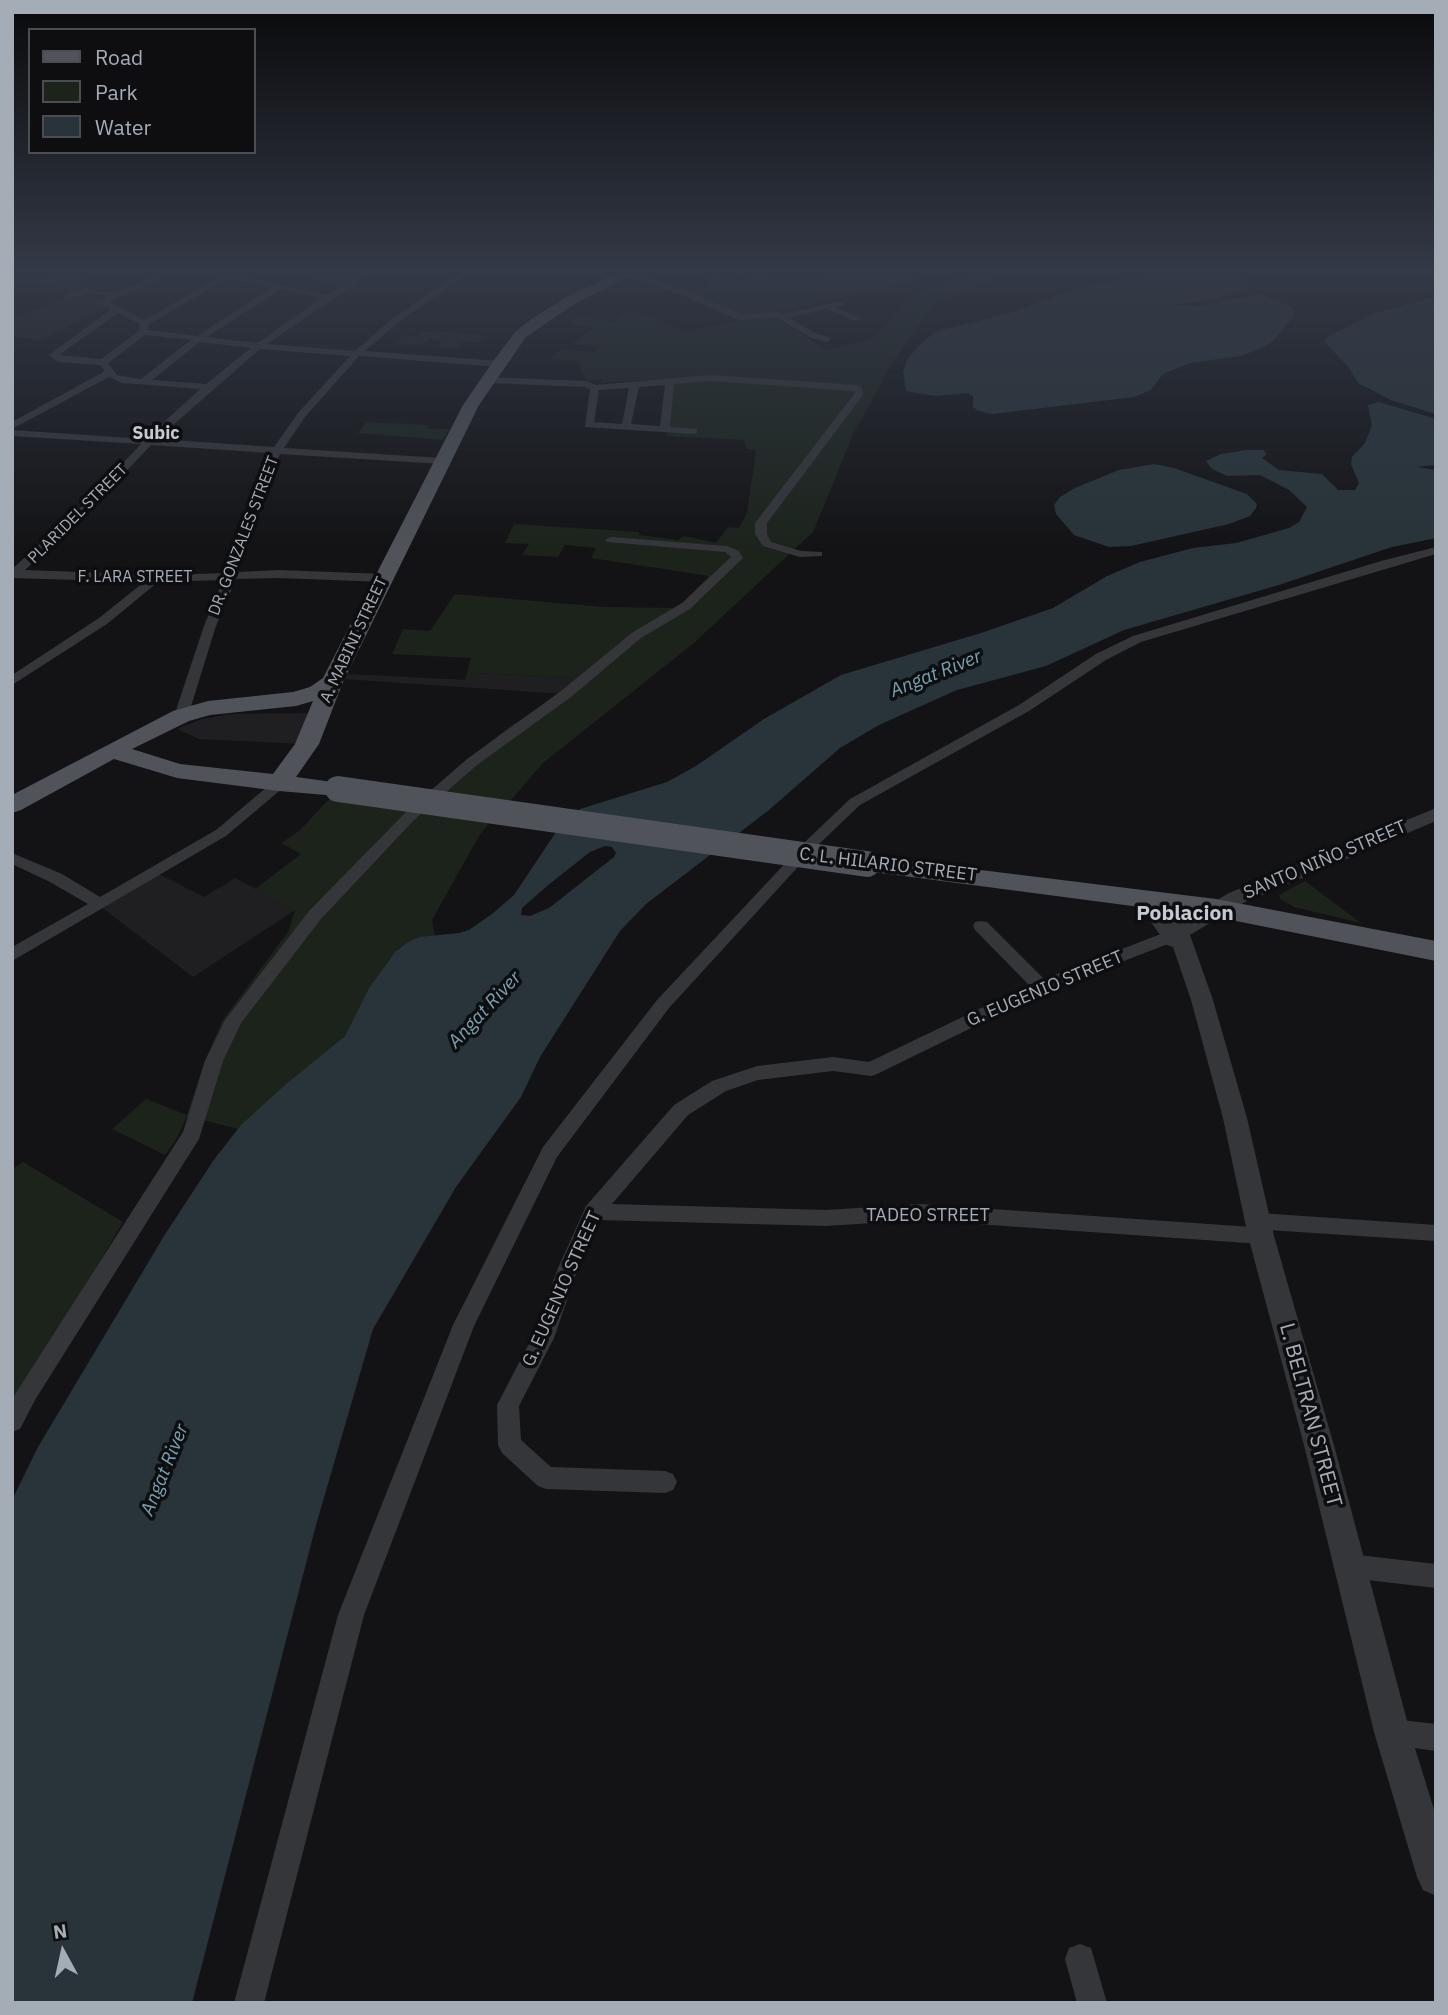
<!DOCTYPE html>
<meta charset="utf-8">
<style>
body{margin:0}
#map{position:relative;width:1448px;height:2015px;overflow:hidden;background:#131315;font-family:"IBM Plex Sans",sans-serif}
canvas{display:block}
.frame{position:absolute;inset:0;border:14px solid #a4acb6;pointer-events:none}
.legend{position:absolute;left:28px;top:28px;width:228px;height:126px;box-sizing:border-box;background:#0e0e10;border:2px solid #4a4d52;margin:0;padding:9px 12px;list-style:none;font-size:21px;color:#a4acb6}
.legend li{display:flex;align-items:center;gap:14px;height:35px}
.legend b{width:35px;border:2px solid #4a4d52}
.north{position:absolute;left:28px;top:1917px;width:70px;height:70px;-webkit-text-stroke:5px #0e0e10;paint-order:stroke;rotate:352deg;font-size:19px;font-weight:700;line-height:28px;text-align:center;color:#a4acb6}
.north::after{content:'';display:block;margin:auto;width:24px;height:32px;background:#a4acb6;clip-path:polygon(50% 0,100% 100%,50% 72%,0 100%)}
</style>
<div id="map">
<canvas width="1448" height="2015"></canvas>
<div class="frame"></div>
<ul class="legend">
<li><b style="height:9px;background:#505359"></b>Road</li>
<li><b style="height:19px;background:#1b231b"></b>Park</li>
<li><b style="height:19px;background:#283439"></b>Water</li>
</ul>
<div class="north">N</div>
</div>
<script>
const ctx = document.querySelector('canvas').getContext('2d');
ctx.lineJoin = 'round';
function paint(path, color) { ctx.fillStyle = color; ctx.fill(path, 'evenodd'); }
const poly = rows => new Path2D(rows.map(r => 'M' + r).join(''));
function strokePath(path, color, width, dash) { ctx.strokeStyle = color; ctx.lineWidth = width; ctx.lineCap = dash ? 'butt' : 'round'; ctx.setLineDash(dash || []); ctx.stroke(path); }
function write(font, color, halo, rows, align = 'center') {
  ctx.font = font + ' "IBM Plex Sans",sans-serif'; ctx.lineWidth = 7; ctx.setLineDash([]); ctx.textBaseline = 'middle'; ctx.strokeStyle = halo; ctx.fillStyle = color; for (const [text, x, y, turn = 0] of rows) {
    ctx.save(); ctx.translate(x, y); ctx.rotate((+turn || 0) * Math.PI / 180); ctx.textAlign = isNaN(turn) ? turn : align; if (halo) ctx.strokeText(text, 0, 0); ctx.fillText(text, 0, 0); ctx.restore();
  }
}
paint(poly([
 [77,294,102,298,110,304,40,341,12,336,12,319],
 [472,673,572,677,563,694,344,679,346,674,469,680],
 [313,713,301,744,199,739,177,729,202,719,232,714],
 [159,874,204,897,235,878,295,910,193,977,101,907]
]), '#1f1f22');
paint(poly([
 [54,270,100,270,106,272,82,281,78,292,24,282,12,286,12,278],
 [267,270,368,270,342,286],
 [705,270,714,270,742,282,748,280,731,273,741,274,748,273,745,270,765,270,779,279,834,270,951,270,885,288,769,314,827,350,870,340,921,290,968,274,958,270,1030,270,1001,276,934,305,896,357,854,432,813,532,694,643,543,763,505,807,423,796,509,727,563,694,572,677,472,673,470,680,465,680,471,658,392,654,403,629,430,631,455,594,604,607,678,608,709,576,591,558,596,548,565,545,558,557,522,555,529,544,505,543,514,524,639,532,639,535,678,540,684,536,716,543,728,527,739,528,747,513,756,450,746,449,744,440,667,436,675,378,600,383,602,379,586,381,578,361,549,359,562,349,594,352,599,347,571,344,593,328,571,323,579,317,615,322,631,309,685,332,738,320,683,294,705,288,711,283,697,272],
 [436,331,487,336,481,343,464,341,456,349,437,347,442,341,429,339,421,345,394,343,404,335,416,336,422,332],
 [366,422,428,425,427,428,449,429,443,440,358,433],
 [333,795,493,818,479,836,432,920,435,936,408,942,395,952,369,988,345,1036,286,1084,238,1129,187,1116,177,1138,165,1155,112,1129,146,1099,187,1115,204,1063,222,1021,288,932,295,911,255,889,301,854,281,843,299,831],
 [1305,881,1361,923,1294,907,1280,899,1279,895],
 [23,1162,123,1222,12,1411,12,1169]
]), '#1b231b');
paint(poly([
 [1176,270,1226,270,1240,275,1252,288,1219,298,1173,305,1198,306,1260,294,1289,306,1295,311,1293,317,1272,342,1257,350,1240,356,1190,363,1163,374,1151,390,1134,397,992,414,978,411,973,407,973,396,967,393,935,396,906,391,903,372,907,360,922,342,937,331,1014,312,1062,293,1086,286],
 [1436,297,1436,414,1391,400,1358,383,1350,369,1324,341,1329,336,1375,313],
 [1379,402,1436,419,1436,465,1416,467,1436,470,1436,538,1392,547,1279,585,1124,630,1046,666,957,690,879,725,840,748,769,810,646,904,620,931,540,1057,521,1097,456,1187,373,1329,316,1525,192,2003,12,2003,12,1500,38,1447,164,1236,213,1161,241,1125,286,1084,345,1036,369,988,395,952,408,942,420,937,459,933,469,930,492,914,514,895,560,826,580,809,667,782,696,766,764,719,841,675,981,633,1053,608,1107,576,1140,562,1193,548,1236,543,1289,528,1299,522,1307,507,1289,490,1260,475,1227,476,1212,469,1206,461,1221,454,1246,450,1263,450,1267,454,1262,458,1279,470,1322,474,1338,490,1355,490,1359,483,1351,464,1352,457,1365,443,1372,425,1368,405],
 [605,846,612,847,616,853,614,857,549,908,530,916,521,915,522,908,547,886,590,852],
 [1154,464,1174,468,1247,494,1257,504,1256,508,1250,516,1229,524,1131,546,1109,547,1074,535,1056,514,1054,505,1060,497,1075,488,1119,470]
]), '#283439');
paint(poly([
 [12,270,27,270,12,274,12,270],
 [173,270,184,270,111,300,111,303,145,320,220,276,200,270,215,270,328,295,367,270,376,270,267,344,355,351,393,318,464,270,473,270,399,322,365,351,499,361,504,364,499,367,359,356,305,417,284,448,442,458,447,461,442,464,280,454,267,482,238,572,279,570,384,574,390,578,384,582,279,578,236,579,216,626,188,716,181,720,174,716,204,626,223,580,158,582,107,624,12,685,12,675,99,618,144,582,12,578,12,569,77,511,141,444,12,436,12,430,146,439,200,389,122,383,109,377,12,429,12,422,105,371,100,365,58,362,49,355,111,309,103,304,106,296,86,293,66,299,63,295,85,288,114,293,173,270],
 [228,278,273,287,197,336,148,330,149,324,228,278],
 [281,289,322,298,257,343,207,337,281,289],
 [118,313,140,324,139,331,101,359,59,355,118,313],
 [145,335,191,340,141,379,117,375,108,363,145,335],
 [200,342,251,348,206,384,152,380,200,342],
 [260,349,350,356,298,413,274,447,157,439,260,349],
 [151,445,270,453,257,482,226,573,162,575,25,570,85,515,151,445],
 [627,271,691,292,742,315,776,311,782,314,842,301,845,305,835,307,862,319,855,321,826,309,789,318,817,334,830,337,831,339,827,342,811,338,775,317,738,320,685,296,624,275,627,271],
 [710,375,857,385,862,388,863,395,767,523,767,534,771,542,801,551,822,552,822,556,800,557,763,546,755,534,755,523,855,393,854,391,710,381,674,384,670,427,697,429,697,433,693,434,585,427,590,389,584,387,489,383,484,380,489,377,586,381,596,385,710,375],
 [665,385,660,426,631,424,639,387,665,385],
 [629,388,622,424,594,422,599,390,629,388],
 [611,537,727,546,739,551,743,558,690,609,641,638,571,697,477,765,414,820,321,919,241,1023,223,1061,199,1139,35,1400,20,1429,12,1432,12,1399,183,1132,205,1061,225,1020,309,911,404,814,467,759,561,691,633,632,682,603,731,557,725,552,607,542,605,540,611,537],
 [1436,547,1436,554,1141,642,1106,660,1029,711,860,805,818,845,669,1008,557,1157,474,1326,364,1615,264,2003,234,2003,338,1615,453,1325,543,1147,657,1000,808,839,850,799,1019,705,1096,654,1133,636,1381,561,1436,547],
 [279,780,284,781,286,784,284,787,226,836,12,961,12,947,88,904,50,882,12,864,12,853,62,874,100,897,216,830,274,781,279,780],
 [981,921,987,922,1044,979,1166,932,1178,932,1180,936,1178,940,1047,991,877,1074,871,1076,833,1071,758,1080,726,1091,688,1115,612,1204,826,1210,920,1204,1252,1227,1249,1221,1252,1215,1259,1213,1436,1225,1436,1241,1268,1230,1271,1236,1268,1242,1261,1244,920,1220,826,1226,599,1220,578,1268,554,1338,519,1406,521,1440,551,1467,665,1471,673,1474,677,1482,673,1490,665,1493,546,1489,538,1486,502,1453,498,1445,497,1405,533,1336,558,1268,586,1206,674,1105,712,1081,757,1066,833,1057,869,1062,1029,985,975,930,973,926,975,922,981,921],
 [1350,1554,1436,1564,1436,1588,1350,1578,1341,1575,1338,1566,1341,1557,1350,1554],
 [1392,1719,1436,1724,1436,1751,1392,1745,1382,1742,1379,1732,1382,1722,1392,1719],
 [1080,1944,1091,1948,1107,2003,1077,2003,1065,1959,1069,1948,1080,1944]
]), '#34363a');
paint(poly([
 [567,270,588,270,617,278,612,281,567,270],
 [1436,808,1436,821,1243,903,1190,935,1213,1000,1247,1118,1274,1236,1335,1449,1410,1732,1436,1816,1436,1896,1423,1890,1417,1877,1374,1732,1305,1449,1248,1236,1223,1118,1191,1000,1173,947,1167,945,1135,899,1138,894,1145,892,1152,894,1158,902,1161,897,1168,895,1175,897,1185,919,1229,893,1436,808]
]), '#34363a');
paint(poly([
 [624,270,642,270,576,303,526,337,479,405,343,682,319,744,296,777,347,784,350,789,347,794,338,796,279,791,177,778,114,759,21,810,12,813,12,795,173,711,208,701,293,692,310,687,323,678,463,405,494,360,516,331,530,320,566,297,624,270],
 [313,701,295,744,273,774,180,764,132,749,189,721,210,715,296,706,313,701],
 [867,856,1216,899,1436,941,1436,961,1216,917,858,870,854,864,858,858,867,856]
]), '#505359');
strokePath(poly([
 [338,789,867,864]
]), '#505359', 26);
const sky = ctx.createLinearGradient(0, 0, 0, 552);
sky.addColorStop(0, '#0a0a0c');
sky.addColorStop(0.49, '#333946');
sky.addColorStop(1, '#33394600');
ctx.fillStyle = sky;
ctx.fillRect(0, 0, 1448, 552);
write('16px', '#a4acb6', '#0e0e10', [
 ["PLARIDEL STREET",78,514,-45],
 ["DR. GONZALES STREET",244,536,-69],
 ["F. LARA STREET",135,577],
 ["A. MABINI STREET",354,640,-65]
]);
write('bold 18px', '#c5cad2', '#0e0e10', [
 ["Subic",156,434]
]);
write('18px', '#a4acb6', '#0e0e10', [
 ["SANTO NIÑO STREET",1325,860,-23],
 ["C. L. HILARIO STREET",888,865,7],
 ["G. EUGENIO STREET",1045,989,-23],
 ["TADEO STREET",928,1216],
 ["G. EUGENIO STREET",562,1289,-66]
]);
write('italic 19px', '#78a1b4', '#0e0e10', [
 ["Angat River",936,674,-22],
 ["Angat River",485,1010,-47],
 ["Angat River",165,1470,-68]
]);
write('bold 21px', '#c5cad2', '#0e0e10', [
 ["Poblacion",1185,914]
]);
write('21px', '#a4acb6', '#0e0e10', [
 ["L. BELTRAN STREET",1310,1415,75]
]);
</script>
